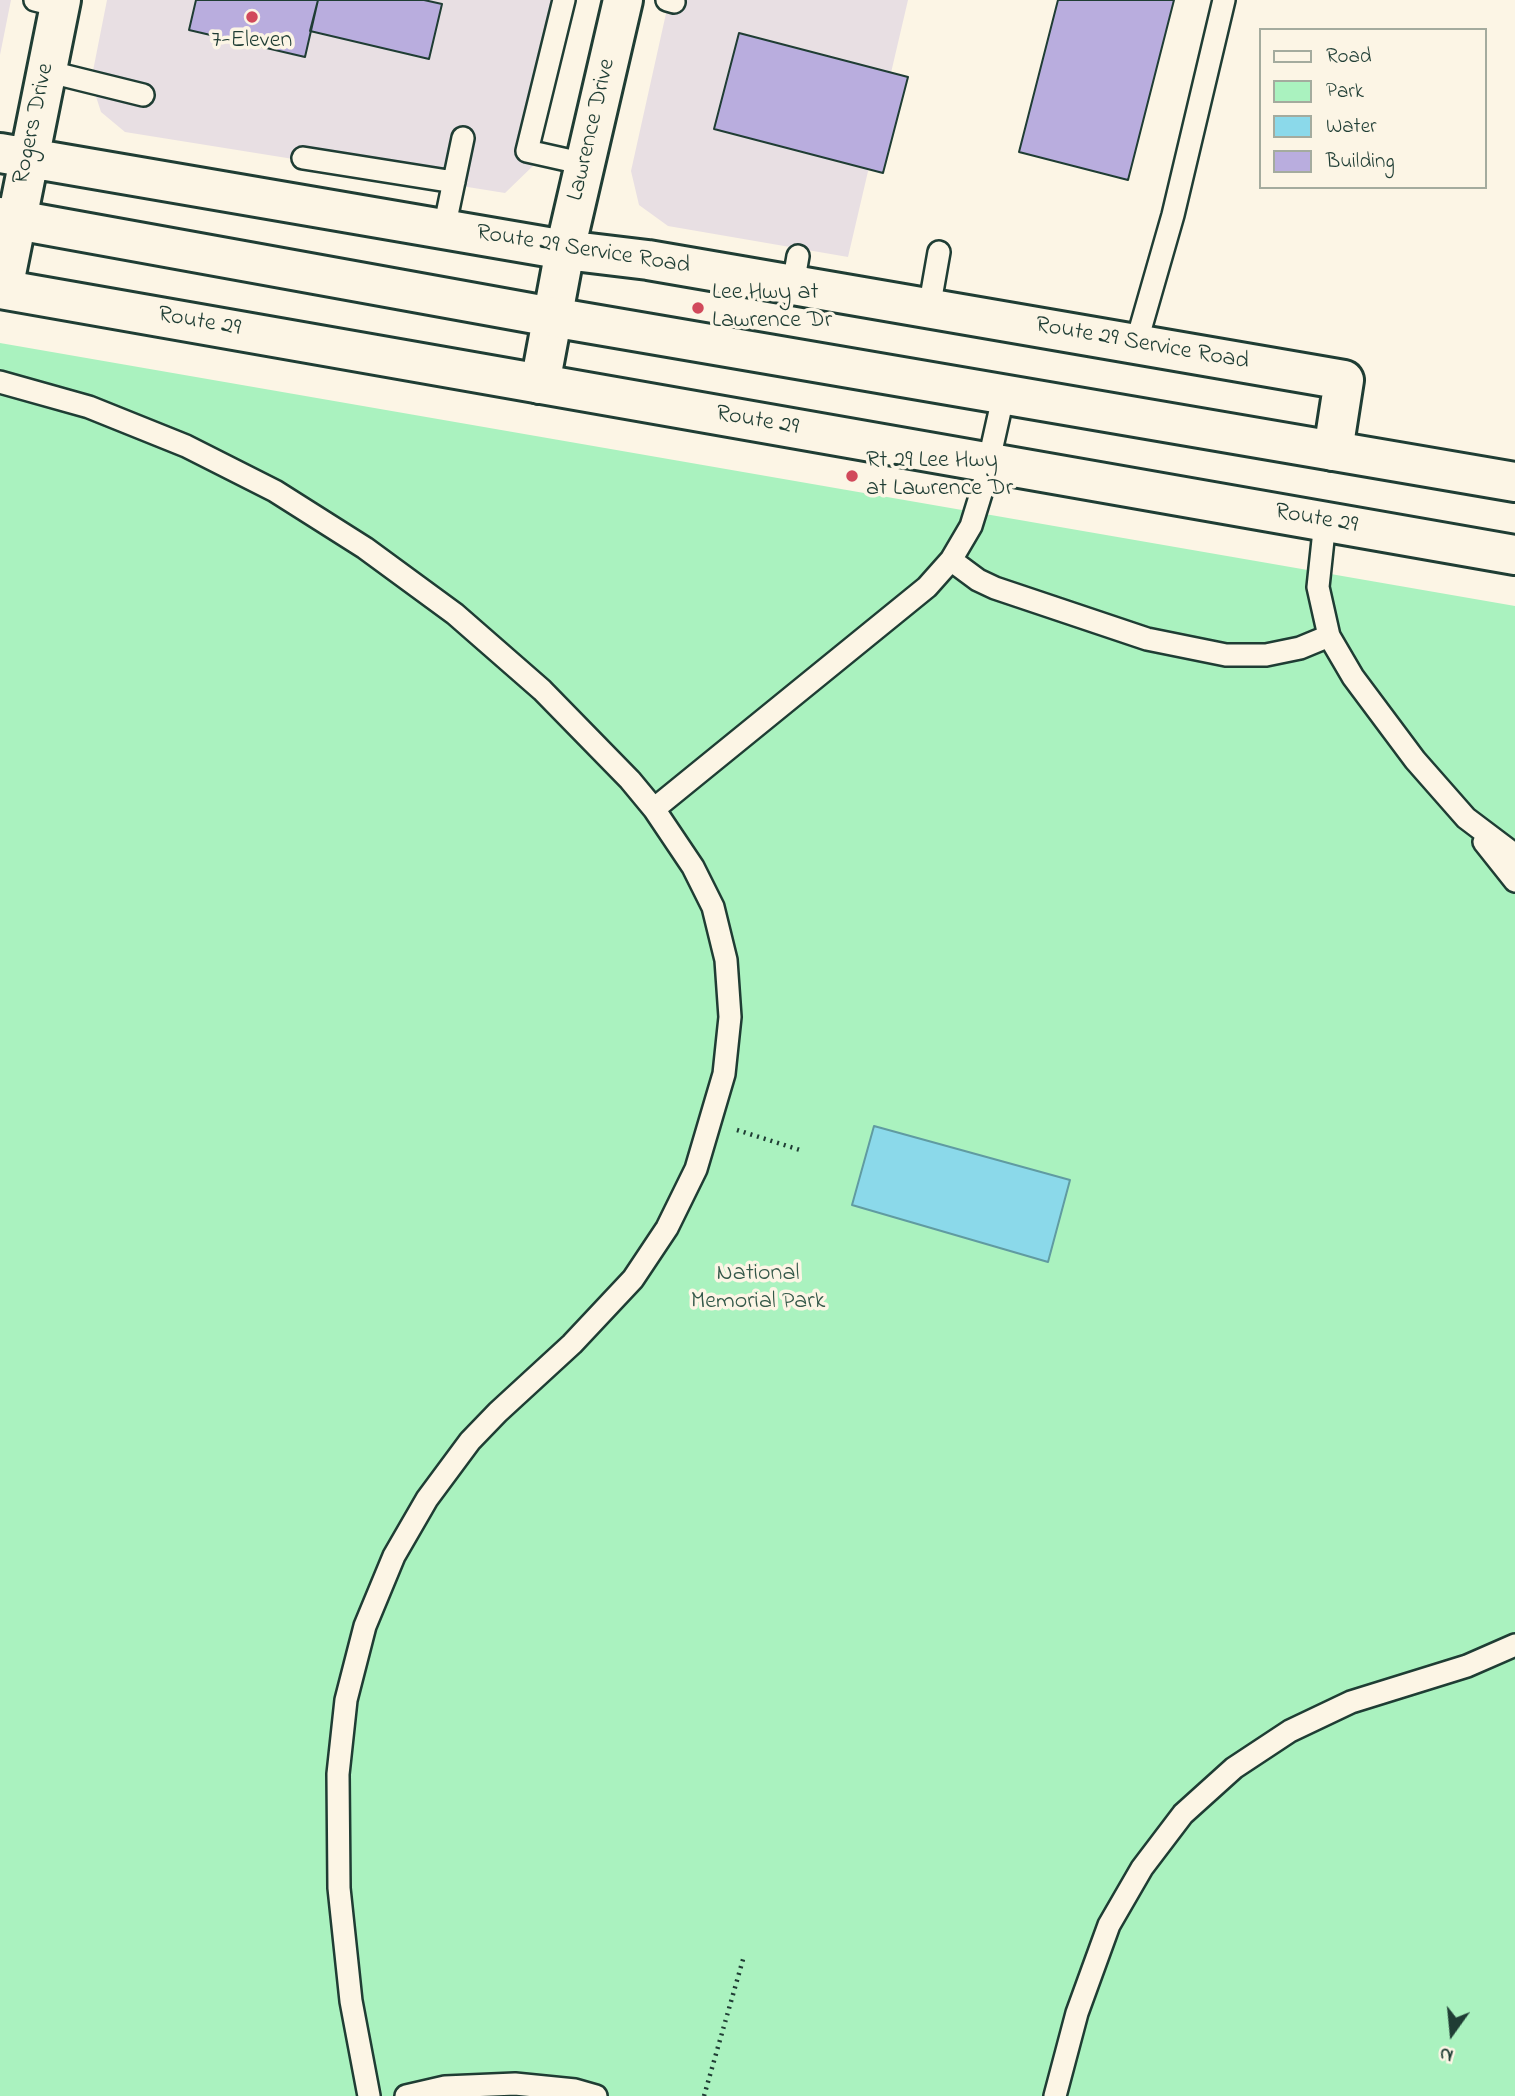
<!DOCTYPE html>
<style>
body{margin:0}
#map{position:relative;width:1515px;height:2096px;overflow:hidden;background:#fcf5e5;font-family:"Indie Flower",sans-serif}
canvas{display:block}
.legend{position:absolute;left:1259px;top:28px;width:228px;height:161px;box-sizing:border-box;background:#fcf5e5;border:2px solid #a4ab9e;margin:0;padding:9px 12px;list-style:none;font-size:21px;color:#1f3d34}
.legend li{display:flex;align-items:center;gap:14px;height:35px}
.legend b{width:35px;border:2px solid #a4ab9e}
.north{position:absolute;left:1417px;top:1998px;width:70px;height:70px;-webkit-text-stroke:5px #fcf5e5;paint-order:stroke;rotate:195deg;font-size:19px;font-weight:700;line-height:28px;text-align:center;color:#1f3d34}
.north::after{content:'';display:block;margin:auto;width:24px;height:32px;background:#1f3d34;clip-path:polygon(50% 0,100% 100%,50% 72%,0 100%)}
</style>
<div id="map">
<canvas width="1515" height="2096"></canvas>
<ul class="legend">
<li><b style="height:9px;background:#fcf5e5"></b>Road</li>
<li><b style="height:19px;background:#aaf2bf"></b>Park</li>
<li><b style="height:19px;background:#8bd9ea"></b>Water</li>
<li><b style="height:19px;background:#b9adde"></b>Building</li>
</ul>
<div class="north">N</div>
</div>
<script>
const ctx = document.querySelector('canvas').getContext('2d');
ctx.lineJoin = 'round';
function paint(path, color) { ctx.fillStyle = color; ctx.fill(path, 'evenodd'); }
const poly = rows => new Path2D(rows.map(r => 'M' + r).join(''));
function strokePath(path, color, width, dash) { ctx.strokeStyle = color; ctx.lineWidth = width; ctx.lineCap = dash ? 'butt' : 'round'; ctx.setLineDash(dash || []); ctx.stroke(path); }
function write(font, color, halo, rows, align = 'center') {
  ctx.font = font + ' "Indie Flower",sans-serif'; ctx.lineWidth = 7; ctx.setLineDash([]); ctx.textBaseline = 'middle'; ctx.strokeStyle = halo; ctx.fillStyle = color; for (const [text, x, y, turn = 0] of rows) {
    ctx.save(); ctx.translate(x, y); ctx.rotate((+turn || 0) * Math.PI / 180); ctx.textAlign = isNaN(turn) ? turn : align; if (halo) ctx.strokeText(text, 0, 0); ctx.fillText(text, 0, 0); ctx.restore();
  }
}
paint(poly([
 [0,0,11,0,0,55],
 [107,0,572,0,535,164,505,193,125,132,101,112,91,81],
 [669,0,908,0,848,257,668,226,639,205,631,171]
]), '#e8dfe3');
paint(poly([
 [0,343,1515,606,1515,2096,0,2096]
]), '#aaf2bf');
const water = poly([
 [874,1126,1070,1180,1048,1262,852,1205,874,1126]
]);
paint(water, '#8bd9ea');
strokePath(water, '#609ba1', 2);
const building = poly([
 [196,0,318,0,305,57,189,30,196,0],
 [318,0,424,0,442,4,429,59,310,31,318,0],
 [1058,0,1174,0,1128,180,1019,152,1058,0],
 [739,33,908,77,883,173,714,129,739,33]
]);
paint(building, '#b9adde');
strokePath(building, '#1f3d34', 2);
const lane = poly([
 [35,0,59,6],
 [564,0,527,151,585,164],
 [667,0,674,2],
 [46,71,143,95],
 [303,158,454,182],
 [444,229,463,138],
 [793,285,798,256],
 [929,309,939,252],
 [1136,344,1173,215,1224,0],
 [0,382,89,407,186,446,275,491,365,548,455,614,542,690,630,780,654,809,693,867,713,907,726,960,730,1017,724,1074,696,1169,667,1228,633,1279,572,1344,498,1412,470,1441,427,1499,394,1556,365,1626,346,1700,338,1774,339,1888,351,2001,369,2096],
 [1325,521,1318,587,1329,636,1353,677,1415,760,1466,818,1515,855],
 [951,560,978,580,995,588,1147,639,1226,655,1266,655,1300,648,1329,636],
 [654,809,927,587,951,560,971,526,983,487,1004,393],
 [1484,842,1515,881],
 [406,2096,445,2087,515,2084,575,2090,596,2096],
 [1055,2096,1077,2013,1109,1925,1142,1868,1183,1814,1234,1768,1290,1731,1351,1702,1467,1666,1515,1645]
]);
const street = poly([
 [0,153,565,250,648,260,1344,380,1333,451],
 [3,289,61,0],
 [540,384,565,250,623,0]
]);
const primary = poly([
 [0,217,552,317,1515,482],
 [0,289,1515,555]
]);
strokePath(lane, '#1f3d34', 26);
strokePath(street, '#1f3d34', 44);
strokePath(primary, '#1f3d34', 44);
strokePath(poly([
 [737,1130,800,1150],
 [704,2096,744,1956]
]), '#1f3d34', 4.5, [2, 5]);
strokePath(lane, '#fcf5e5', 21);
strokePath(street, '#fcf5e5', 38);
strokePath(primary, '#fcf5e5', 38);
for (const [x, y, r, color] of [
 [252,17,7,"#d1495b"],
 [698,308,7,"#d1495b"],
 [852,476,7,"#d1495b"]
]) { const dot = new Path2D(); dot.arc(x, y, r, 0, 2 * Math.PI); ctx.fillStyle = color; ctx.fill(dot); strokePath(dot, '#fcf5e5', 2.5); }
write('24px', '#1f3d34', '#fcf5e5', [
 ["7-Eleven",252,42,"center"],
 ["Lee Hwy at",712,294],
 ["Lawrence Dr",712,322],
 ["Rt 29 Lee Hwy",866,462],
 ["at Lawrence Dr",866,490]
], 'left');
write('24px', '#1f3d34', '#fcf5e5', [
 ["Rogers Drive",35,124,-78],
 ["Lawrence Drive",593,130,-77],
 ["Route 29 Service Road",583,251,9],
 ["Route 29",199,323,10],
 ["Route 29 Service Road",1142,345,10],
 ["Route 29",757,422,10],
 ["Route 29",1316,520,10]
]);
write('24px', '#345849', '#fcf5e5', [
 ["National",758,1275],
 ["Memorial Park",758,1303]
]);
</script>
